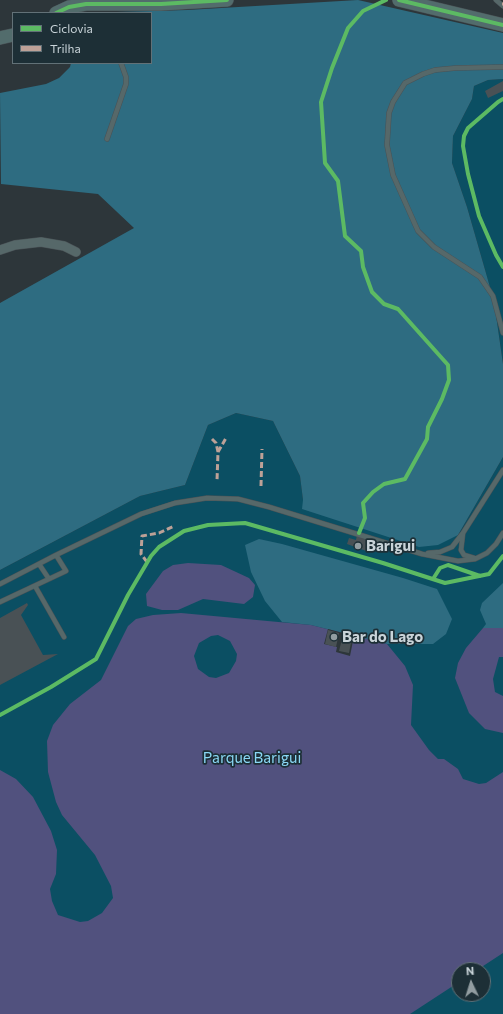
<!DOCTYPE html>
<style>
body{margin:0}
#map{position:relative;width:503px;height:1014px;overflow:hidden;background:#2d363a;font-family:Commissioner,sans-serif}
canvas{display:block}
.legend{position:absolute;left:12px;top:12px;width:140px;height:52px;box-sizing:border-box;background:#1d2f36;border:1px solid #627177;margin:0;padding:5px 7px;list-style:none;font-size:12px;color:#c9d4d9}
.legend li{display:flex;align-items:center;gap:8px;height:20px}
.legend b{width:20px;border:1px solid #627177}
.north{position:absolute;left:451px;top:962px;width:40px;height:40px;box-sizing:border-box;background:#1d2f36;border:1px solid #627177;border-radius:50%;rotate:356deg;font-size:11px;font-weight:700;line-height:16px;text-align:center;color:#c9d4d9}
.north::after{content:'';display:block;margin:auto;width:14px;height:18px;background:#929da1;clip-path:polygon(50% 0,100% 100%,50% 72%,0 100%)}
</style>
<div id="map">
<canvas width="503" height="1014"></canvas>
<ul class="legend">
<li><b style="height:5px;background:#5cba63"></b>Ciclovia</li>
<li><b style="height:5px;background:#bda197"></b>Trilha</li>
</ul>
<div class="north">N</div>
</div>
<script>
const ctx = document.querySelector('canvas').getContext('2d');
ctx.lineJoin = 'round';
function paint(path, color) { ctx.fillStyle = color; ctx.fill(path, 'evenodd'); }
const poly = rows => new Path2D(rows.map(r => 'M' + r).join(''));
function strokePath(path, color, width, dash) { ctx.strokeStyle = color; ctx.lineWidth = width; ctx.lineCap = dash ? 'butt' : 'round'; ctx.setLineDash(dash || []); ctx.stroke(path); }
function write(font, color, halo, rows, align = 'center') {
  ctx.font = font + ' Commissioner,sans-serif'; ctx.lineWidth = 3.5; ctx.setLineDash([]); ctx.textBaseline = 'middle'; ctx.strokeStyle = halo; ctx.fillStyle = color; for (const [text, x, y, turn = 0] of rows) {
    ctx.save(); ctx.translate(x, y); ctx.rotate((+turn || 0) * Math.PI / 180); ctx.textAlign = isNaN(turn) ? turn : align; if (halo) ctx.strokeText(text, 0, 0); ctx.fillText(text, 0, 0); ctx.restore();
  }
}
paint(poly([
 [503,79,503,364,494,301,467,207,452,163,453,136,472,99,474,86,488,80],
 [236,413,273,421,300,476,303,500,458,535,503,457,503,1014,0,1014,0,570,140,496,185,485,208,425],
 [459,970,483,970,483,994,459,994]
]), '#0b4f63');
paint(poly([
 [358,0,503,33,503,79,488,80,474,86,472,99,453,136,452,163,467,207,494,301,503,364,503,457,458,535,438,545,419,547,302,509,303,500,300,476,273,421,236,413,208,425,185,485,140,496,0,570,0,303,134,228,98,194,1,184,0,93,46,84,59,78,70,67,71,63,151,63,151,13,81,13,187,10],
 [259,539,282,544,403,578,437,589,452,619,446,634,433,644,387,644,311,625,282,622,265,601,251,572,245,545],
 [503,583,503,628,483,628,486,624,480,610,482,603]
]), '#2e6c81');
paint(poly([
 [188,563,221,565,249,578,255,585,253,597,244,604,203,599,178,610,162,610,147,606,146,594,163,571,173,565],
 [181,613,311,625,387,644,405,666,413,685,411,725,429,750,438,759,444,759,458,769,463,779,479,784,486,783,503,772,503,953,477,970,459,970,459,982,410,1014,0,1014,0,770,16,779,33,797,51,831,57,850,56,874,50,889,52,901,58,915,80,922,88,921,102,913,113,898,111,886,95,855,62,815,56,802,48,772,47,741,53,725,70,704,101,680,128,626,136,619,153,615],
 [218,635,230,641,237,654,236,661,229,673,216,678,209,677,198,669,194,656,199,643,211,636],
 [483,628,503,628,503,657,499,657,493,679,495,692,503,696,503,733,485,729,469,713,455,678,458,663,466,648]
]), '#51517e');
paint(poly([
 [328,629,354,636,350,656,336,652,337,647,324,644]
]), '#2d363a');
paint(poly([
 [503,81,503,91,488,98,485,91],
 [357,535,368,539,366,545,373,546,373,549,370,549,369,552,347,544,349,538,356,540],
 [27,603,28,605,21,615,43,655,58,654,0,685,0,618],
 [328,630,339,633,336,647,325,644],
 [343,635,352,637,349,653,339,651]
]), '#495155');
const service = poly([
 [496,0,503,6],
 [503,67,456,68,435,70,423,74,405,83,393,102,389,113,387,145,393,175,418,231,434,247,480,277,493,296,503,333],
 [107,139,126,84,126,77,121,63],
 [463,533,461,550,464,555,474,558],
 [428,553,440,552,452,547,463,533,503,470],
 [39,564,49,579],
 [0,584,56,555,141,514,175,503,207,498,238,499,269,507,422,554,458,561,475,559,487,553,496,544,503,533],
 [35,586,64,637],
 [0,602,66,571,56,555]
]);
const minor = poly([
 [0,250,15,245,41,242,64,246,76,252]
]);
const secondary = poly([
 [399,0,503,25],
 [56,13,69,7,86,4,161,4,227,0],
 [0,38,13,35]
]);
strokePath(service, '#4a5256', 5.5);
strokePath(minor, '#4a5256', 10);
strokePath(secondary, '#4a5256', 14);
strokePath(service, '#566869', 4.5);
strokePath(minor, '#566869', 9);
strokePath(secondary, '#526c6c', 13);
strokePath(poly([
 [502,4,503,4],
 [212,439,216,443,218,452,217,481],
 [218,452,226,438],
 [261,486,262,449],
 [147,562,141,554,142,536,159,533,174,526]
]), '#bda197', 3, [6, 3]);
strokePath(poly([
 [399,0,503,25],
 [56,13,69,7,86,4,161,4,227,0],
 [503,99,498,102,468,128,464,136,463,146,468,174,479,216,496,255,503,267],
 [359,533,365,518,363,503,373,492,384,484,405,479,427,439,428,427,442,399,449,380,448,365,398,309,384,304,372,292,363,267,361,251,345,236,338,181,325,163,321,102,332,68,348,28,363,11,386,0],
 [433,579,440,568,448,565,480,576],
 [0,715,51,687,96,659,128,595,151,556,159,547,184,531,208,525,245,523,383,563,445,583,489,574,503,556]
]), '#5cba63', 4);
for (const [x, y, r, color] of [
 [358,546,4,"#929da1"],
 [334,637,4,"#929da1"]
]) { const dot = new Path2D(); dot.arc(x, y, r, 0, 2 * Math.PI); ctx.fillStyle = color; ctx.fill(dot); strokePath(dot, '#1d2f36', 1.5); }
write('bold 15px', '#c9d4d9', '#1d2f36', [
 ["Barigui",366,546],
 ["Bar do Lago",342,637]
], 'left');
write('15px', '#8ad8f5', '#1d2f36', [
 ["Parque Barigui",252,758]
]);
</script>
